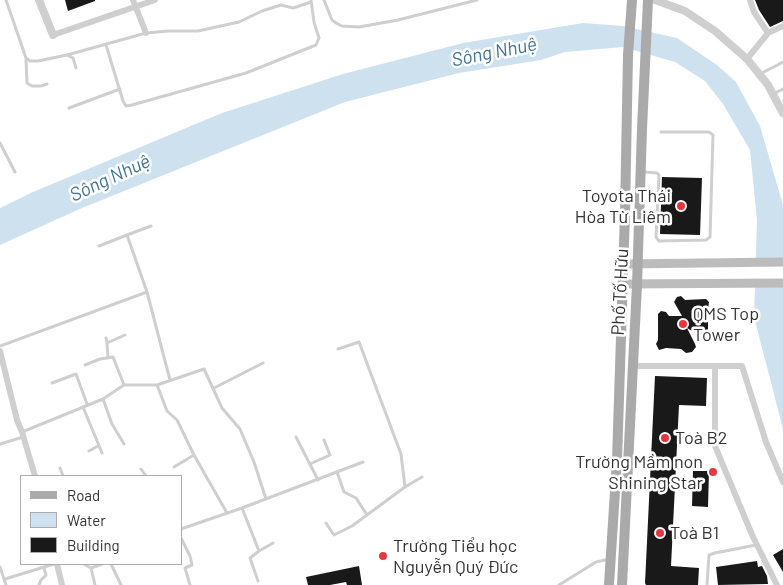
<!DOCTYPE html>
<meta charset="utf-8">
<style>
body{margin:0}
#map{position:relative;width:783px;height:585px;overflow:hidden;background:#fff;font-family:Barlow,sans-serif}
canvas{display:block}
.legend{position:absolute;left:20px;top:475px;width:162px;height:90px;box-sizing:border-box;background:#fff;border:1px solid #adadad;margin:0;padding:6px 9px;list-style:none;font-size:15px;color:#323232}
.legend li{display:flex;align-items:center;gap:10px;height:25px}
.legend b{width:25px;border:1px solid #adadad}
</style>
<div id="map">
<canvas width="783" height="585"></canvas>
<ul class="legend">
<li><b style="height:6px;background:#aaa"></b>Road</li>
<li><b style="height:14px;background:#cee1ee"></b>Water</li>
<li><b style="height:14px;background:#191919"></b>Building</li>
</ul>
</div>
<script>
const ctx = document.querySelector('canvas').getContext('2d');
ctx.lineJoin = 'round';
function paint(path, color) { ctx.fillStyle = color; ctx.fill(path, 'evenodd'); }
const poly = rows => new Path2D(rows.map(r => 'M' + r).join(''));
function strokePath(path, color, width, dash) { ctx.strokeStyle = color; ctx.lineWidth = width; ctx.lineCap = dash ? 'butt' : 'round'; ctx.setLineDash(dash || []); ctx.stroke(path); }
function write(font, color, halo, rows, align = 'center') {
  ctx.font = font + ' Barlow,sans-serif'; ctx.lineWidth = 5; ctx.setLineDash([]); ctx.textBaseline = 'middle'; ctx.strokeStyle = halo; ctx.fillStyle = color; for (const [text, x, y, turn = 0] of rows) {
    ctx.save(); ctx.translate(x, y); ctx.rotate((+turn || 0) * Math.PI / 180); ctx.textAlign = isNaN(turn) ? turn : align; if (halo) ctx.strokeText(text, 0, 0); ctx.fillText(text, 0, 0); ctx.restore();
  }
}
paint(poly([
 [583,23,623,26,677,38,717,65,736,82,760,126,783,205,783,429,754,317,757,220,750,150,723,104,705,81,675,62,623,47,565,52,541,60,459,73,345,102,82,208,0,245,0,208,33,192,222,113,343,74,463,43]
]), '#cee1ee');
paint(poly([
 [753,262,783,262,783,283,753,283]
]), '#fff');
paint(poly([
 [65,0,95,0,95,1,68,11],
 [755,0,783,0,783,21,770,27,759,10],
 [662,177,702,178,700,235,660,234],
 [681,296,685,300,706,299,709,302,708,309,708,334,702,337,687,328,695,344,696,347,692,352,686,353,681,349,666,348,659,350,656,344,658,340,658,314,661,311,666,312,669,316,682,316,674,302,677,297],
 [655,376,707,378,706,406,679,405,671,566,699,568,698,585,646,585,645,583],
 [693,471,709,471,708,507,692,506],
 [783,549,783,572,773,555],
 [757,561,758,567,762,566,767,576,768,584,718,585,716,567],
 [359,566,362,585,347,585,346,582,330,585,308,585,306,577]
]), '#191919');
strokePath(poly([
 [6,0,26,58,30,61,38,61,67,55,73,58,76,68],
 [324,0,332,20,336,23,342,26,359,27,398,20,477,0],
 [106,45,123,101,126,106,132,105,246,73,316,45,319,38,314,22,311,0],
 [67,55,146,33,168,31,198,31,239,22,262,11,281,5,293,8,311,2],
 [26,59,27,83,32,86,41,86,47,84],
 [760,74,783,62],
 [773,94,783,89],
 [69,108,120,89],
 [0,143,15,172],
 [644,172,657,173,659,175,656,237,659,241,706,240,710,237,713,135,709,132,661,132],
 [151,226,127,235,147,292,170,380],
 [99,246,127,235],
 [106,338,107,343],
 [0,346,147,292],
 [108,358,107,343,125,335],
 [85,365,100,359,113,357,124,385],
 [52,383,76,374,87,404],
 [157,385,167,411,177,420,194,455,227,513],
 [214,388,263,363],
 [103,399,112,424,124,444],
 [83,407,102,453],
 [22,432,103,399,124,385,157,385,204,369,222,408,240,429,254,462,266,499],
 [296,437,318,480],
 [0,444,23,437],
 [89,451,98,446],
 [310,464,330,455,324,440],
 [174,467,194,455],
 [60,468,63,476],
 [141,469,146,476],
 [337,472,344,492,356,498,367,515],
 [405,487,422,477],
 [242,508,259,551,250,558,258,581],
 [326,523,334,535,352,526,405,487,401,454,359,342,338,349],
 [181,529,242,508,363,462],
 [181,538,190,556,192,565,185,568,190,585],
 [259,551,273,543],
 [84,564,91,568,102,564],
 [111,564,121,585],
 [0,567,6,585],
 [91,568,95,585],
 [5,579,54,564],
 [39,585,41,580,46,575,44,568],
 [559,585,596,562,609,559],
 [707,585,709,555,715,553,756,545]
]), '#cfcfcf', 3);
strokePath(poly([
 [133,0,146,33],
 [750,0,754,12,768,33],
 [53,35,155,0],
 [747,59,768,33,783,26],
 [0,351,17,420,22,432,35,476],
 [633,366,742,366,766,442,783,482],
 [715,366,715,446,753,537,777,585],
 [57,564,62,585]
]), '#cfcfcf', 6);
strokePath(poly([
 [39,0,53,35],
 [655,0,685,11,715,31,747,59,760,75,768,85,783,113]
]), '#cfcfcf', 8);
strokePath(poly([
 [623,264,783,262],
 [622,284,783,283]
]), '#bcbcbc', 9);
strokePath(poly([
 [609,585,617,460,625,213,628,55,632,0],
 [622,585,637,285,642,129,648,0]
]), '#aaa', 10);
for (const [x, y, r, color] of [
 [681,206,5,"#e63741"],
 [683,324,5,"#e63741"],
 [665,438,5,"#e63741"],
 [713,472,5,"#e63741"],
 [660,533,5,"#e63741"],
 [383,556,5,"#e63741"]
]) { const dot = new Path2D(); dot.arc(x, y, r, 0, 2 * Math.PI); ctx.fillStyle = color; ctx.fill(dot); strokePath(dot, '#fff', 2); }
write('18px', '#323232', '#fff', [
 ["Toyota Thái",671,196,"right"],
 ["Hòa Từ Liêm",671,217,"right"],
 ["QMS Top",693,314],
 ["Tower",693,335],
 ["Toà B2",675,438],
 ["Trường Mầm non",703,462,"right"],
 ["Shining Star",703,483,"right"],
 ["Toà B1",670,533],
 ["Trường Tiểu học",393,546],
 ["Nguyễn Quý Đức",393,567]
], 'left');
write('18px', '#323232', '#fff', [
 ["Phố Tố Hữu",620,292,-87]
]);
write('italic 19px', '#3e7296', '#fff', [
 ["Sông Nhuệ",494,52,-11],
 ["Sông Nhuệ",110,178,-25]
]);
</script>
